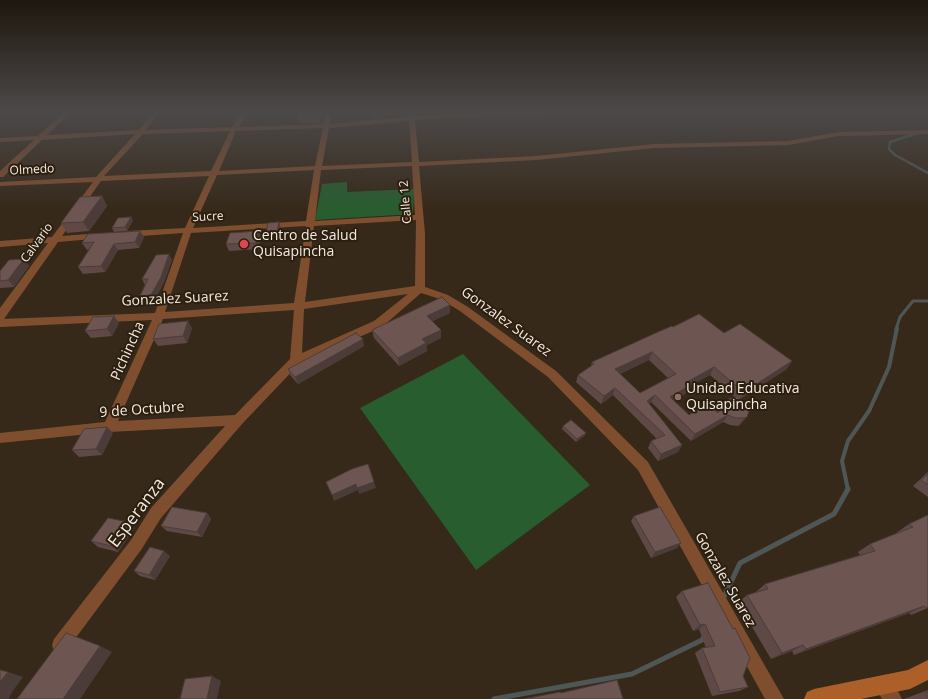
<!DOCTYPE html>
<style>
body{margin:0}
canvas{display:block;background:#362919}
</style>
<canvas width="928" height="699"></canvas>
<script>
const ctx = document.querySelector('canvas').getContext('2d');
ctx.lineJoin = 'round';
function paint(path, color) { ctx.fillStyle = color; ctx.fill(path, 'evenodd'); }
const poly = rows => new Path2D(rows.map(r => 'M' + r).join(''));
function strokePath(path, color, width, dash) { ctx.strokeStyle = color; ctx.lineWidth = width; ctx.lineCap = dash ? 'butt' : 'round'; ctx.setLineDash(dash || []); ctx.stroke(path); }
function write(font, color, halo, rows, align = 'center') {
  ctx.font = font + ' "Open Sans",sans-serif'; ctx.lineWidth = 4; ctx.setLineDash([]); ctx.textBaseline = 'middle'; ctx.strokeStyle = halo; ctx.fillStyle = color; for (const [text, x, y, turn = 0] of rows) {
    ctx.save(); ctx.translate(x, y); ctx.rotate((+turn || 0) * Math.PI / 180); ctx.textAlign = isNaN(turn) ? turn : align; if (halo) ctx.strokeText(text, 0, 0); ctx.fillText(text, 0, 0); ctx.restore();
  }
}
paint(poly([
 [347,182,347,192,414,189,413,214,315,220,322,184],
 [463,354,590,485,476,570,360,408]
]), '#285d30');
strokePath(poly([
 [928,133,921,132,890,142,889,149,895,155,928,173]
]), '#4e5756', 2.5);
strokePath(poly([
 [896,329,900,317,913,301,928,301]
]), '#4e5756', 3);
strokePath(poly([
 [848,490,842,461,848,441,869,411,889,367,897,328]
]), '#4e5756', 4);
strokePath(poly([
 [723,599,740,563,834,514,848,489],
 [494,699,632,674,702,640,704,636]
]), '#4e5756', 5);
paint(poly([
 [65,112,71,112,47,135,139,130,153,112,159,112,146,130,232,127,242,112,248,112,239,127,323,124,326,112,332,112,330,124,408,117,408,112,414,112,415,116,454,113,548,112,545,114,454,117,415,120,419,162,536,156,654,144,788,141,839,132,928,130,928,134,839,136,788,145,654,148,536,160,419,166,425,234,425,287,448,295,468,307,556,371,648,462,784,699,765,699,638,470,548,377,460,311,440,299,421,293,382,327,300,363,242,424,161,518,141,550,66,651,60,653,54,651,52,645,54,639,131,540,151,508,225,426,109,432,0,443,0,433,105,422,152,320,0,327,0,308,48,243,0,247,0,241,52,237,93,182,0,186,0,182,96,177,135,134,42,140,3,177,0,177,0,171,34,140,0,142,0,138,38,136,65,112],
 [409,121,412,162,322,166,329,128,409,121],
 [323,128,315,166,219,171,236,131,323,128],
 [230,131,211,171,104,176,143,134,230,131],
 [412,166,415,215,315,221,321,170,412,166],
 [314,170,306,221,193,228,217,175,314,170],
 [209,176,185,228,128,231,124,234,128,237,183,233,155,313,1,319,4,319,58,242,104,238,105,236,101,233,62,236,101,181,209,176],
 [416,220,415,286,305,302,314,226,416,220],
 [306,226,294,303,165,312,191,233,306,226],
 [408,294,374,321,302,353,304,309,408,294],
 [294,310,290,359,235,415,118,421,163,319,294,310],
 [882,676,888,679,899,693,902,699,882,699,873,685,876,679,882,676]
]), '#7f4e2f');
paint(poly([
 [928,660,928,680,910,689,861,699,804,699,807,692,814,689,908,670,928,660]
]), '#ad5f29');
paint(poly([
 [324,112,320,123,300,123,298,116],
 [102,196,107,206,89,231,67,233,61,223],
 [133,220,127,231,114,232,112,228],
 [279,222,281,229,279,238,268,239,266,233],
 [259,231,261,238,258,249,229,251,226,244],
 [144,237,139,248,118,250,105,272,83,274,78,267,90,249,87,250,82,243],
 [24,259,29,266,14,287,0,288,0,271],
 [172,260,164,282,154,301,143,302,140,296,145,285,142,279],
 [450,313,432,321,441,338,427,345,427,351,399,366,374,338,372,330],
 [119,323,112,336,91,338,85,331],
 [673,327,724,333,787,369,740,399,749,411,741,424,738,426,730,425,723,422,691,441,651,402,649,404,682,445,678,452,658,461,648,448,651,441,657,439,613,395,601,404,576,382,578,375,591,366,592,362],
 [649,360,668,378,640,393,620,374],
 [710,375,735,397,724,401,717,412,689,415,674,401,685,394,689,386],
 [192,328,187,343,158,346,153,339],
 [364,346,298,384,290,375,288,369],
 [563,426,586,433,584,436,576,442,562,429],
 [113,433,102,455,79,457,72,450],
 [928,472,928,497,913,486],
 [207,513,211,519,202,537,167,531,161,526],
 [928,515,928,608,911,615,909,613,794,655,792,651,771,659,738,603,747,595,756,593,756,592,765,584,860,555,858,552,870,544,897,533,896,533,909,524],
 [634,516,681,543,677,548,651,558,631,521],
 [134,528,118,552,98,547,91,541],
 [170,556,155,580,140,576,134,571],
 [682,591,743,676,748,687,739,691,712,696,695,653,702,648,706,648,699,629,693,631,676,597],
 [928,690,928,699,904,699]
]), '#5e4947');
paint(poly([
 [320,112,324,112,320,123,319,115],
 [380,112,381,118,371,119,371,113],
 [102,196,107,206,89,231,83,222],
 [131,217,133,220,127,231,125,227],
 [279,222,281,229,279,238,277,232],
 [140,231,144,237,139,248,135,242],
 [259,231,261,238,258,249,256,243],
 [114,244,118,250,105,272,101,266],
 [169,254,172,260,164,282,154,301,151,295],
 [24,259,29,266,14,287,8,280],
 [450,305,450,313,427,324,427,316],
 [114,316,119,323,112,336,107,329],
 [188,321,192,328,187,343,183,336],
 [441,330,441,338,427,345,427,351,399,366,398,358,422,339],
 [363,339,364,346,298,384,295,377],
 [652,352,649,360,613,377,615,369],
 [792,361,787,369,739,400,744,392],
 [714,367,710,375,681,391,685,383],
 [689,386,685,394,667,405,670,397],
 [615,388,613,395,601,404,604,396],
 [655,395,651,402,644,409,647,401],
 [728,415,723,422,691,441,695,434],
 [747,417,741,424,738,426,744,418],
 [107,427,113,433,102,455,96,449],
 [586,433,584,436,576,442,577,439],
 [682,445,678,452,658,461,661,454],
 [374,482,376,488,359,494,358,490,334,501,332,495,356,484],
 [207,513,211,519,202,537,197,532],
 [128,522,134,528,118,552,111,546],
 [681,543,677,548,651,558,655,552],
 [164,551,170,556,155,580,149,575],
 [924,606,909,613,794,655,806,649],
 [705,624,699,629,693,631,700,625],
 [803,645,792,651,771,659,782,653],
 [100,646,112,652,80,699,63,699],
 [8,672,23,677,12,692,9,698,9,699,0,699,0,682],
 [212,676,221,681,217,699,207,699]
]), '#4c3c39');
const building = poly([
 [300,112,320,112,319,115,298,116,300,112],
 [371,112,380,112,371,113,371,112],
 [102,196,83,222,61,223,80,197,102,196],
 [131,217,125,227,112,228,118,218,131,217],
 [279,222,277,232,266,233,268,223,279,222],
 [140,231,135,242,114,244,101,266,78,267,94,242,82,243,88,234,140,231],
 [259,231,256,243,226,244,230,233,259,231],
 [169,254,161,277,151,295,140,296,148,279,142,279,156,255,169,254],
 [24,259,8,280,0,281,0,271,9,260,24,259],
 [442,297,450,305,427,316,441,330,422,339,426,343,398,358,372,330,442,297],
 [699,314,724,333,740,324,792,361,744,392,714,367,685,383,689,386,670,397,689,415,708,404,718,413,724,401,736,396,746,404,749,411,747,417,744,418,735,418,728,415,695,434,655,395,647,401,682,445,661,454,651,441,665,435,615,388,604,396,578,375,594,364,592,362,658,332,672,326,673,327,699,314],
 [652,352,676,374,640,393,615,369,652,352],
 [114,316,107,329,85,331,93,317,114,316],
 [188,321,183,336,153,339,159,324,188,321],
 [356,333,363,339,295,377,288,369,356,333],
 [571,420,586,433,577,439,563,426,571,420],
 [107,427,96,449,72,450,84,429,107,427],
 [368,464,374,482,357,488,356,484,332,495,326,482,352,469,368,464],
 [928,474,928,485,921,480,928,474],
 [172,507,207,513,197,532,161,526,172,507],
 [660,507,681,543,655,552,634,516,660,507],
 [928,515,928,607,926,608,924,606,806,649,803,645,782,653,747,595,768,589,765,584,875,551,870,544,913,527,909,524,928,515],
 [108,518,128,522,111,546,91,541,108,518],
 [150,547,164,551,149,575,134,571,150,547],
 [708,583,733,629,735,628,750,658,743,676,748,687,720,692,702,648,715,646,705,624,700,625,682,591,708,583],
 [66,633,100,646,63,699,17,699,66,633],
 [0,670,8,672,0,682,0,670],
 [212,676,207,699,180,699,185,679,212,676],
 [617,680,623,699,524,699,560,692,561,693,617,680],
 [928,692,928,697,925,693,928,692]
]);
paint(building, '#6d5552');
strokePath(building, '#4c3c39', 1);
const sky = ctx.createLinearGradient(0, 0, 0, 210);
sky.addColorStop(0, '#1e170e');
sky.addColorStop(0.53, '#4c4949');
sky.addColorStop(1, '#4c494900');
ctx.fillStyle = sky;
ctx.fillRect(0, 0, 928, 210);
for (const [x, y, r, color] of [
 [244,244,5,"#e0444e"],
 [678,397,4,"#8d6e63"]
]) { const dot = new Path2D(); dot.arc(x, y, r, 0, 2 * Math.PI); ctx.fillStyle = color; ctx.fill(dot); strokePath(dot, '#2c1f0f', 1.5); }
write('12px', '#f4ebe1', '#2c1f0f', [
 ["Olmedo",32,170,-3],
 ["Calle 12",406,202,-95],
 ["Sucre",208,217,-3],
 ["Calvario",37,243,-54]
]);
write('14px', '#f4ebe1', '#2c1f0f', [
 ["Centro de Salud",253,236],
 ["Quisapincha",253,252],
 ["Unidad Educativa",686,389],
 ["Quisapincha",686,405]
], 'left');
write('14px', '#f4ebe1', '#2c1f0f', [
 ["Gonzalez Suarez",175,299,-3],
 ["Gonzalez Suarez",506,322,36],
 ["Pichincha",128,351,-66],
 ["9 de Octubre",142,410,-4],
 ["Gonzalez Suarez",725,580,60]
]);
write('17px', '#f4ebe1', '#2c1f0f', [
 ["Esperanza",137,513,-53]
]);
</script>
